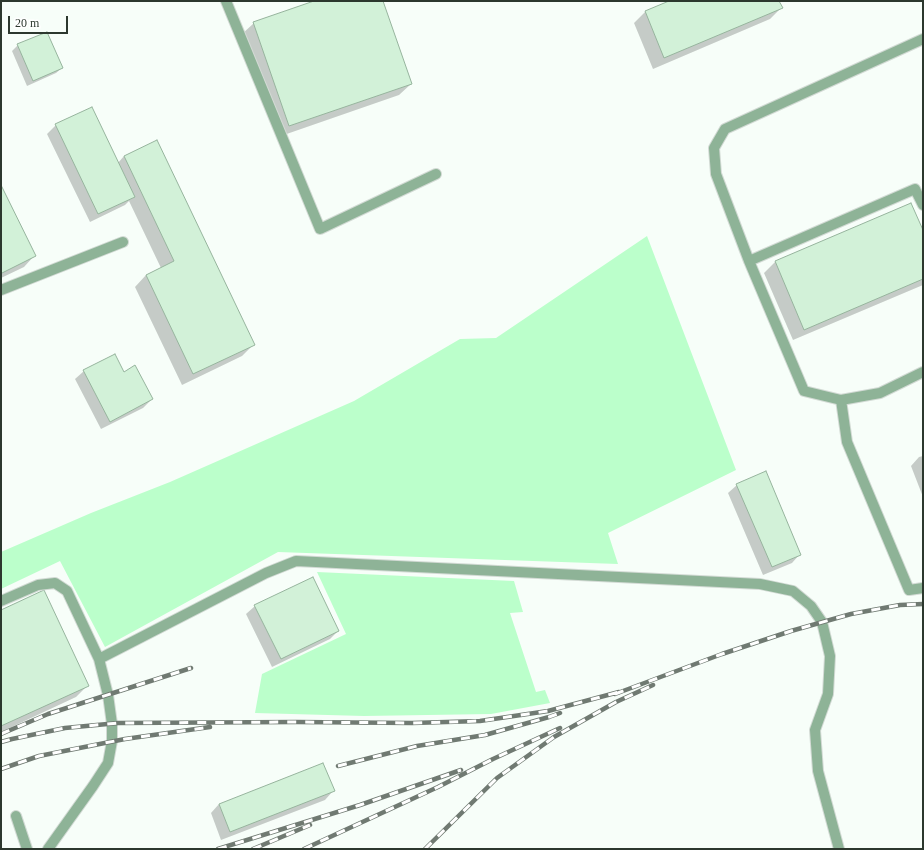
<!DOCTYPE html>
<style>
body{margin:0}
#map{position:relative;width:924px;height:850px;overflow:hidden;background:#f7fef9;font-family:"Times New Roman",serif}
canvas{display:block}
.frame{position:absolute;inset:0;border:2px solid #2c382e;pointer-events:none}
.scale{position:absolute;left:8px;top:16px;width:60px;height:18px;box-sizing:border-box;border:2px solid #2c382e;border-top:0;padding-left:5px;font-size:12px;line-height:14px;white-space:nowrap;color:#2c382e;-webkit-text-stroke:3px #fff;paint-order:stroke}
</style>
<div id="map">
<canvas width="924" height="850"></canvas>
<div class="frame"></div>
<div class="scale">20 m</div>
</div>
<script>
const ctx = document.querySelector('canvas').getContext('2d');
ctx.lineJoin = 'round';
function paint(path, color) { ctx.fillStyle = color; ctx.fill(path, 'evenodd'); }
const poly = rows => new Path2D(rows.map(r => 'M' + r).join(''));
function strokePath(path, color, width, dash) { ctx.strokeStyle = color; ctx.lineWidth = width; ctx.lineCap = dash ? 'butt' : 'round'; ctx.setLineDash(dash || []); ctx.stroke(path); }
paint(poly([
 [647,236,736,470,608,533,618,564,278,552,105,647,60,561,1,589,1,552,91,513,170,482,354,401,460,339,496,338],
 [317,572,514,581,523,612,510,613,536,692,545,690,550,703,491,714,364,716,255,713,262,674,346,634]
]), '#bbffcb');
paint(poly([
 [318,1,382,1,411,84,399,95,278,137,242,34,254,23],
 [672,1,778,1,781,8,770,19,653,69,634,23,645,12],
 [18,45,62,68,56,73,27,86,12,51],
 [56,125,118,163,124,156,253,345,242,356,182,385,135,287,146,275,161,268,129,201,125,205,90,222,47,134],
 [1,187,35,255,24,267,1,278],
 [911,204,923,232,923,285,793,340,764,273,775,262],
 [84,371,123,373,152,399,143,408,101,429,75,379],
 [923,456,923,497,911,466,919,457],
 [737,485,800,554,792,563,763,575,728,493],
 [255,606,338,631,330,639,272,667,246,614],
 [1,612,87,686,76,697,1,732],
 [333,791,325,800,221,840,211,813,219,804]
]), '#0003');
const building = poly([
 [314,1,383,1,412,84,289,126,253,22,314,1],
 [669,1,779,1,783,8,664,58,645,11,669,1],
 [47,32,63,68,33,81,17,44,47,32],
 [92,107,135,197,98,214,55,124,92,107],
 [157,140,255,345,193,374,146,275,174,261,124,156,157,140],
 [1,185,36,256,2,273,1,272,1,185],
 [911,203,923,230,923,279,804,330,775,261,911,203],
 [115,354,124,372,135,365,153,399,110,422,83,370,115,354],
 [766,471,801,555,772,567,736,484,766,471],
 [313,577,339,631,281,659,254,605,313,577],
 [44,590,89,686,1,726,1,610,44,590],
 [323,763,335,791,230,832,219,804,323,763]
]);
paint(building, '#d2f1d8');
strokePath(building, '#96b49d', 1);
const lane = poly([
 [226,1,320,229,436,174],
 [923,39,725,129,714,148,716,174,749,261,915,189,923,205],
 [749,261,804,391,841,400,880,393,923,372],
 [1,290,123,242],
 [841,400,847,442,909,590,923,588],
 [1,601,38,585,55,583,67,591,99,659,108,695,112,724,112,741,108,763,93,786,48,849],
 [99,659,266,573,296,561,760,584,793,591,811,606,822,622,830,656,828,694,815,730,818,771,839,849],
 [16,816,27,849]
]);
strokePath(lane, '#d2dad4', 12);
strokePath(lane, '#8eb397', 10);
const rail = poly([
 [615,694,722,654,791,631,851,614,900,605,923,604],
 [1,734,48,714,191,668],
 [1,742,12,739,65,728,118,723,296,722,412,723,480,721,548,711,619,692],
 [338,766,417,746,485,735,549,717,560,713],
 [1,769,39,756,125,739,210,727],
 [218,849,360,805,461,770],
 [253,849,310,825],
 [304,849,438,787,493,759,560,728],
 [425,849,497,778,554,737,616,702,653,685]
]);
strokePath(rail, '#707a72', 4.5);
strokePath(rail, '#fff', 3, [9]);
</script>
